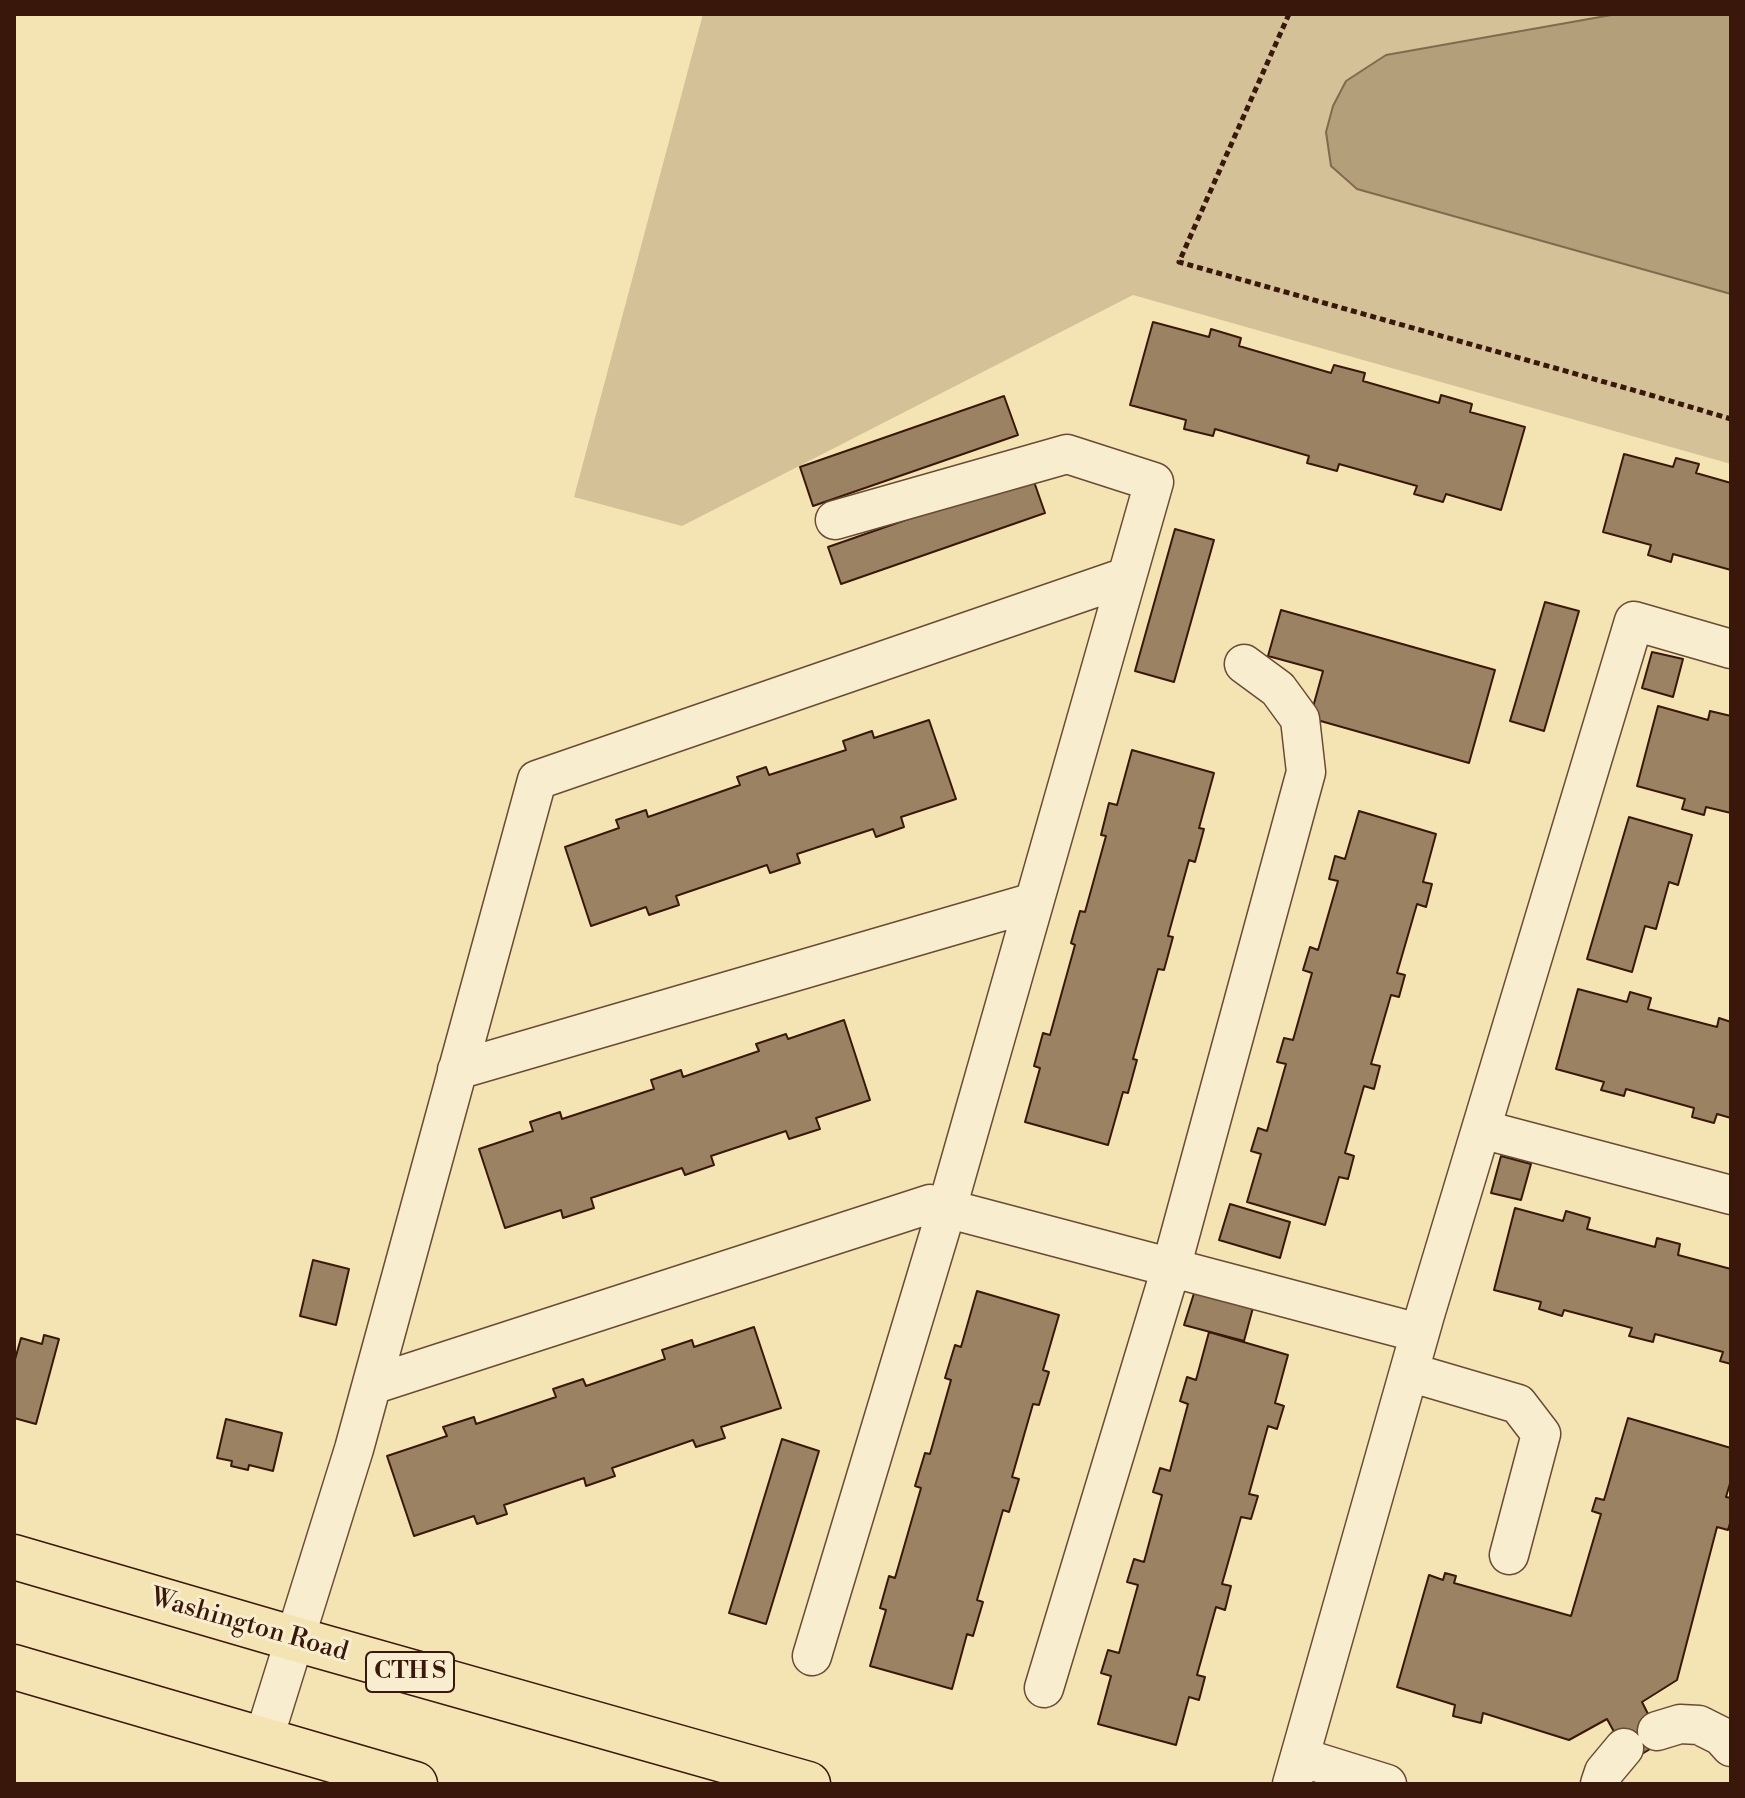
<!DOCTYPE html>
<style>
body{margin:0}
#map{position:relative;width:1745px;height:1798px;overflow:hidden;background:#f4e4b4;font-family:"Libre Bodoni",serif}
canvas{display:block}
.frame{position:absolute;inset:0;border:16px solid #39180b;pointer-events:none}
</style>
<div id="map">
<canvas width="1745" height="1798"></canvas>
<div class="frame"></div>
</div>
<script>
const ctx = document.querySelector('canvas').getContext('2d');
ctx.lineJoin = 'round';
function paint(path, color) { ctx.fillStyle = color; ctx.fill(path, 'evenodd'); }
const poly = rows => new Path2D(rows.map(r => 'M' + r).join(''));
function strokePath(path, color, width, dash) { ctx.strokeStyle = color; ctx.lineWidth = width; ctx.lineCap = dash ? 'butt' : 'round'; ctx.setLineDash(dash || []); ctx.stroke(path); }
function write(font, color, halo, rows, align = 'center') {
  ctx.font = font + ' "Libre Bodoni",serif'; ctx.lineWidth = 6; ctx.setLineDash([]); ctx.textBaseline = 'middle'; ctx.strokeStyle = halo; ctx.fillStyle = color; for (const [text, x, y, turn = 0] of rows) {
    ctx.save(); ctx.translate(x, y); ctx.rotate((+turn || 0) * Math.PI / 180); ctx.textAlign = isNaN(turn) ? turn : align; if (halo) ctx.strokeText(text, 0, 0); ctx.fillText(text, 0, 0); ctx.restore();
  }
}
paint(poly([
 [703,14,1731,14,1731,464,1133,295,682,526,574,497]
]), '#d4c197');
const water = poly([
 [1617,14,1731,14,1731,294,1357,189,1331,166,1326,132,1333,106,1346,81,1386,55,1617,14]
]);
paint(water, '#b49f7b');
strokePath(water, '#83694e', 2);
const building = poly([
 [1153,322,1209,337,1211,329,1241,338,1239,346,1331,373,1334,365,1365,373,1363,381,1439,403,1441,395,1472,404,1470,412,1525,427,1501,510,1446,494,1443,502,1414,494,1417,486,1339,464,1337,471,1307,463,1309,456,1215,429,1213,436,1184,429,1186,420,1130,405,1153,322],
 [1004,396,1018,435,813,506,800,467,1004,396],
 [1624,454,1673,467,1676,458,1699,464,1696,473,1731,483,1731,570,1673,554,1671,562,1648,555,1651,545,1603,532,1624,454],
 [1032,476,1045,513,841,584,828,547,1032,476],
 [1175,529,1214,540,1174,682,1135,671,1175,529],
 [1545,602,1579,611,1544,731,1510,721,1545,602],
 [1281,610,1495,670,1469,763,1310,718,1323,671,1268,656,1281,610],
 [1652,652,1683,659,1673,697,1642,688,1652,652],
 [1658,706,1708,720,1710,711,1731,716,1731,813,1706,807,1704,815,1682,809,1685,799,1637,786,1658,706],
 [929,720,956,799,901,817,904,827,876,837,873,829,797,854,800,863,770,873,767,865,676,896,679,905,649,915,646,907,591,926,565,847,619,828,616,820,646,810,648,817,740,785,737,777,766,767,769,775,846,750,843,741,872,731,874,738,929,720],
 [1132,750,1214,773,1199,828,1204,829,1195,862,1189,860,1168,936,1173,937,1164,970,1158,969,1133,1059,1137,1060,1128,1093,1123,1092,1108,1145,1025,1122,1040,1068,1034,1066,1043,1033,1050,1035,1075,945,1071,943,1080,911,1085,912,1106,836,1101,835,1109,803,1117,805,1132,750],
 [1359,811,1436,834,1423,882,1432,884,1426,907,1417,904,1397,973,1405,975,1399,997,1391,995,1371,1064,1380,1066,1374,1089,1364,1086,1345,1153,1354,1156,1348,1179,1339,1177,1325,1225,1247,1202,1261,1154,1251,1151,1258,1128,1267,1131,1286,1064,1277,1062,1284,1038,1293,1040,1312,973,1303,970,1310,947,1318,950,1338,881,1329,879,1335,856,1345,859,1359,811],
 [1629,817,1692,835,1678,885,1669,882,1656,929,1645,926,1632,972,1587,959,1629,817],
 [1578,989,1627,1002,1630,992,1651,998,1648,1009,1717,1027,1719,1018,1731,1022,1731,1118,1717,1114,1714,1123,1692,1117,1694,1108,1626,1089,1624,1096,1601,1090,1604,1082,1556,1069,1578,989],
 [844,1020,870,1100,816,1118,820,1129,789,1139,786,1131,711,1156,714,1165,685,1175,682,1168,591,1198,594,1208,563,1218,561,1210,505,1228,479,1149,533,1131,530,1122,560,1112,562,1119,654,1089,651,1080,681,1070,683,1077,759,1051,756,1044,786,1034,788,1039,844,1020],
 [1501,1156,1531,1164,1521,1200,1491,1193,1501,1156],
 [1230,1204,1290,1222,1280,1258,1219,1240,1230,1204],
 [1515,1208,1563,1221,1566,1211,1590,1218,1587,1229,1655,1247,1657,1238,1680,1244,1678,1255,1731,1269,1731,1364,1720,1361,1723,1352,1655,1334,1653,1342,1629,1336,1632,1328,1564,1310,1562,1316,1539,1309,1541,1302,1494,1290,1515,1208],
 [313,1260,349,1269,336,1325,300,1316,313,1260],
 [1196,1287,1254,1304,1244,1341,1184,1325,1196,1287],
 [977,1291,1059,1315,1043,1370,1049,1372,1039,1405,1033,1404,1012,1477,1019,1479,1009,1512,1003,1510,977,1600,983,1602,973,1636,967,1634,952,1689,870,1666,886,1610,880,1608,889,1576,895,1578,921,1488,915,1486,925,1453,930,1454,951,1380,945,1378,955,1345,961,1347,977,1291],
 [754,1327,781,1408,721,1427,725,1438,696,1447,693,1440,612,1468,615,1476,586,1486,584,1478,504,1505,507,1514,477,1524,474,1516,414,1536,387,1456,447,1436,443,1427,474,1417,476,1424,556,1397,553,1389,583,1379,586,1386,665,1359,662,1350,692,1340,694,1347,754,1327],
 [1209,1332,1288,1355,1275,1403,1284,1406,1277,1429,1268,1426,1249,1494,1258,1496,1251,1519,1241,1517,1222,1584,1231,1586,1225,1610,1216,1607,1197,1675,1205,1677,1199,1700,1189,1697,1176,1745,1098,1724,1111,1676,1101,1673,1108,1650,1119,1653,1138,1585,1127,1582,1134,1559,1144,1562,1162,1495,1153,1492,1160,1468,1170,1471,1188,1404,1180,1401,1187,1377,1196,1380,1209,1332],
 [44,1335,59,1339,36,1424,14,1418,14,1363,21,1338,42,1344,44,1335],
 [1628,1418,1731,1448,1731,1480,1726,1497,1731,1498,1731,1520,1728,1530,1717,1527,1677,1680,1642,1702,1662,1742,1630,1761,1607,1719,1569,1740,1483,1713,1481,1723,1453,1716,1455,1705,1397,1687,1429,1575,1443,1580,1445,1573,1456,1576,1454,1583,1571,1616,1601,1514,1592,1511,1596,1498,1604,1500,1628,1418],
 [226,1419,282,1433,273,1471,249,1465,248,1470,231,1466,232,1461,217,1458,226,1419],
 [782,1439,819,1451,766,1624,729,1613,782,1439]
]);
paint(building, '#9a8263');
strokePath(building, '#39180b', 2);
const minor = poly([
 [457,1070,1034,902],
 [1481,1129,1731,1195],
 [1409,1372,1518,1404,1541,1434,1509,1555],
 [372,1385,930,1204,1419,1333],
 [812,1656,947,1208,1154,482,1067,454,835,520],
 [1044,1688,1171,1268,1306,772,1300,719,1278,689,1244,664],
 [1657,1731,1680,1724,1699,1725,1721,1736,1731,1747],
 [263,1741,354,1449,537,780,1126,577],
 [1300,1757,1387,1784],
 [1292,1784,1425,1315,1634,621,1731,649],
 [1600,1784,1604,1772,1624,1748]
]);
const major = poly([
 [14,1557,295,1639,808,1784],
 [14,1667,415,1784]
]);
strokePath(minor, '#684b35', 41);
strokePath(major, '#39180b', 47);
strokePath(poly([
 [1289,14,1179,262,1640,392,1731,419]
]), '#39180b', 5, [6, 4]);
strokePath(minor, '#f8edce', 38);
strokePath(major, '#f4e4b4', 44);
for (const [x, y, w] of [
 [410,1672,88]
]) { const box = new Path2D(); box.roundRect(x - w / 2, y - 20, w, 40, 6); ctx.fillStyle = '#f8edce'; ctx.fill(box); strokePath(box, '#39180b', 2); }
write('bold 24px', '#39180b', null, [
 ["CTH S",410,1672]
]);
write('26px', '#39180b', '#f8edce', [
 ["Washington Road",249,1626,16]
]);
</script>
